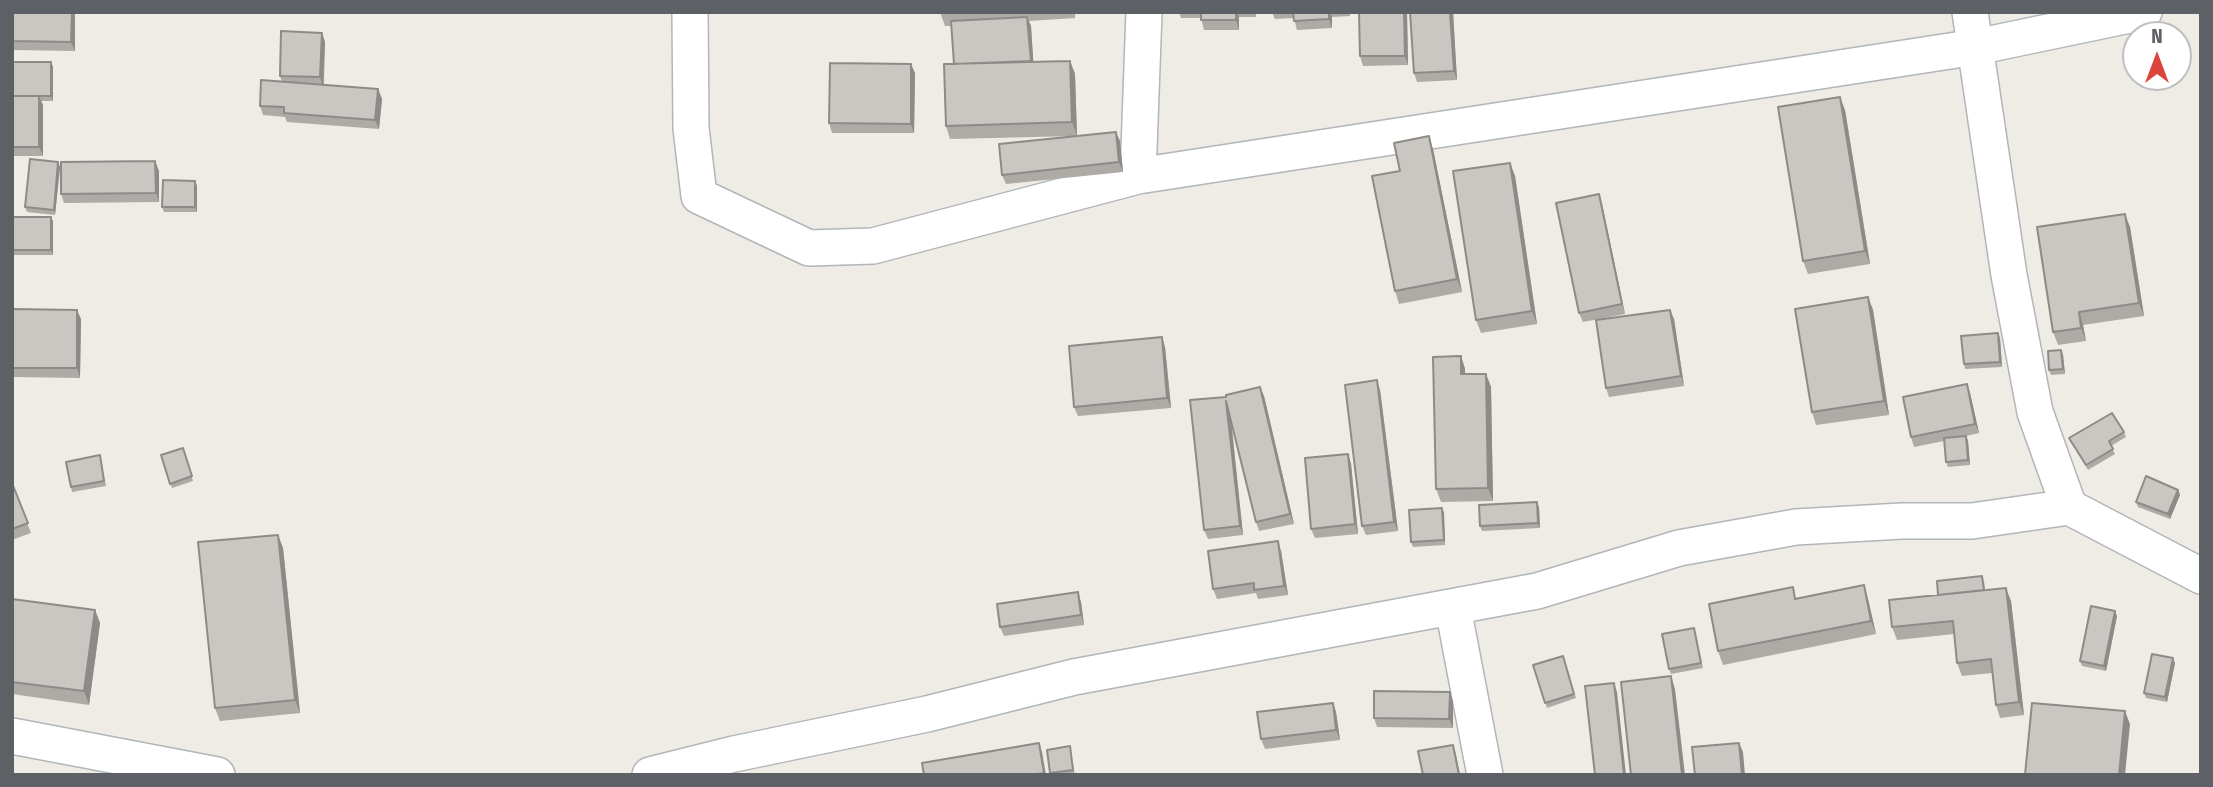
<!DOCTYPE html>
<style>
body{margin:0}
#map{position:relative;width:2213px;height:787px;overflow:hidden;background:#eeece5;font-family:"Fira Sans Condensed",sans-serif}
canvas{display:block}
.frame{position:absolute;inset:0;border:14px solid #5d6064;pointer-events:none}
.north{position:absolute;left:2122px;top:21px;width:70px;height:70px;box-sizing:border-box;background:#fff;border:2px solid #bebfc1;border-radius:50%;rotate:0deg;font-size:19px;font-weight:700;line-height:28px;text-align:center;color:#5d6064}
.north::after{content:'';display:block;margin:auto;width:24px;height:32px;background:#dd453c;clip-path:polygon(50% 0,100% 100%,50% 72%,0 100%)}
</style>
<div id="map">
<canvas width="2213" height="787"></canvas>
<div class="frame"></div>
<div class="north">N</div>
</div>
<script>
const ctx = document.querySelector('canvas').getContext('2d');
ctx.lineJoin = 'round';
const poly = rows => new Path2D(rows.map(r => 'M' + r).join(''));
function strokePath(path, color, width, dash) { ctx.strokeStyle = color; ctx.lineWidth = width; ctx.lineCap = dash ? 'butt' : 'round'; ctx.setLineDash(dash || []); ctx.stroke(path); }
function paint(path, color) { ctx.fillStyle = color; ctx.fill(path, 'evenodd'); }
const street = poly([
 [690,12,691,128,699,196,809,248,873,246,1138,176,1976,47,2144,12],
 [1970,12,2009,275,2035,412,2069,507],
 [1138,176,1144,12],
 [1453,608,1485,775],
 [12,736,217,775],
 [650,775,734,754,927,714,1074,677,1537,591,1679,548,1796,527,1902,521,1972,521,2069,507,2201,576]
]);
strokePath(street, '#b2b5b9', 38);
strokePath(street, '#fff', 35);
paint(poly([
 [12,12,75,12,75,51,12,50],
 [940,12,1075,12,1075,18,1029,21,1031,26,1033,62,1070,61,1075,74,1077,136,950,139,946,126,954,64,952,26,945,26],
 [1179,12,1256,12,1256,17,1239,17,1239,30,1204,30,1201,18,1181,18],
 [1272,12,1350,12,1350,16,1332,17,1332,28,1297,30,1294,18,1275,19],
 [1407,12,1408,65,1363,66,1360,56],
 [1410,12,1453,12,1457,80,1417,82,1414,73],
 [322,33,325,42,324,85,378,89,382,99,379,129,287,122,285,117,263,115,260,106,282,82,280,76],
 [12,62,51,62,53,67,53,101,41,101,43,105,43,156,12,156],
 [915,73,914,133,832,133,829,123],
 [1845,110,1870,264,1808,274,1803,261],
 [1120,141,1123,172,1006,184,1002,175],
 [1433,149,1462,292,1399,304,1395,291,1400,171],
 [155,161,159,171,159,202,64,203,61,194],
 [58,162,60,167,55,215,27,212,25,207],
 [1510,163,1515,176,1537,324,1481,333,1476,320],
 [195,181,197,186,197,212,164,212,162,207],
 [1602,204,1625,314,1583,322,1579,313],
 [53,221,53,255,14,255,12,250],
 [2130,227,2144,316,2083,325,2086,341,2058,345,2053,332],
 [1868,297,1873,310,1889,415,1816,425,1812,412],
 [12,309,81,319,80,378,12,377],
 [1674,319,1684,386,1609,397,1606,388],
 [2000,338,2002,367,1965,369,1964,364],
 [1165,347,1171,408,1078,416,1074,407],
 [2063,355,2065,374,2051,375,2049,370],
 [1461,356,1465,369,1465,374,1486,374,1491,387,1493,501,1441,502,1436,489],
 [1380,390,1398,531,1366,535,1362,526],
 [1970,393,1979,433,1966,436,1968,441,1970,465,1948,467,1946,462,1944,441,1914,447,1911,437],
 [1264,396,1294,524,1259,531,1256,522,1231,419,1243,535,1208,539,1204,530,1190,400],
 [2124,432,2126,437,2111,446,2115,454,2088,470,2069,438],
 [183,448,193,481,172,488,161,455],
 [1348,454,1351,464,1358,534,1315,538,1311,529],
 [100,455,106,486,72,492,71,487],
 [12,483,31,533,12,540],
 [2178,490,2180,495,2170,519,2138,507,2136,502],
 [1539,507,1540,528,1482,531,1480,526],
 [1442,508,1444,513,1445,545,1413,547,1411,542],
 [278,535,283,548,300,713,220,721,215,708],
 [1281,551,1288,595,1258,599,1256,593,1217,599,1213,589],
 [1984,581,1985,590,2011,601,2024,715,2000,718,1996,705,1992,673,1962,676,1957,663,1954,634,1897,640,1892,627,1938,595],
 [1864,585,1868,599,1876,634,1723,665,1718,651,1797,599],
 [12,599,95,610,100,623,89,705,12,694],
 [1081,602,1084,625,1004,636,1000,627],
 [2117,616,2106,671,2082,666,2080,661],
 [1694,628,1703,668,1671,674,1669,669],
 [1563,656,1576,698,1547,708,1533,665],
 [2175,663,2167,702,2146,698,2144,693],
 [1450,692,1453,702,1453,728,1377,727,1374,718],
 [1333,703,1336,712,1340,740,1265,749,1261,739],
 [1070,746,1075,775,1050,775,1047,750]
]), '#aeaba7');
paint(poly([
 [72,12,75,12,75,51,71,42],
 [1236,12,1237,12,1239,17,1239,30,1236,20],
 [1329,12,1330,12,1332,17,1332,28,1329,19],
 [1404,12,1407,12,1408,65,1405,56],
 [1450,12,1453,12,1457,80,1454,71],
 [1027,17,1031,26,1034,71,1031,61],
 [322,33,325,42,323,87,320,77],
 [1070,61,1075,74,1077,136,1072,122],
 [51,62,53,67,53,101,51,96],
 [911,64,915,73,914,133,911,124],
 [378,89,382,99,379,129,375,120],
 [39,96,43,105,43,156,39,147],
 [1840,97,1845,110,1870,264,1865,251],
 [1116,132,1120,141,1123,172,1119,162],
 [1429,136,1433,149,1462,292,1457,279],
 [155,161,159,171,159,202,156,193],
 [58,162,60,167,55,215,54,210],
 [1510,163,1515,176,1537,324,1532,311],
 [195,181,197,186,197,212,195,207],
 [1599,194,1602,204,1625,314,1622,304],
 [2125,214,2130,227,2144,316,2139,303],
 [51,217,53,221,53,255,51,250],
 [1868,297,1873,310,1889,415,1884,401],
 [77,310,81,319,80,378,77,368],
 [1670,310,1674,319,1684,386,1681,376],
 [2079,312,2083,325,2086,341,2081,328],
 [1998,333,2000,338,2002,367,2000,362],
 [1162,337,1165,347,1171,408,1167,398],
 [2061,350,2063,355,2065,374,2063,369],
 [1461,356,1465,369,1465,387,1461,374],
 [1486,374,1491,387,1493,501,1488,488],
 [1377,380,1380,390,1398,531,1394,522],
 [1967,384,1970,393,1979,433,1975,424],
 [1260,387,1264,396,1294,524,1290,514],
 [1226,401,1230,411,1243,535,1240,526],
 [1966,436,1968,441,1970,465,1968,460],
 [1348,454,1351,464,1358,534,1355,524],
 [2178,490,2180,495,2170,519,2168,514],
 [1537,502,1539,507,1540,528,1538,523],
 [1442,508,1444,513,1445,545,1444,540],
 [278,535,283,548,300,713,295,700],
 [1278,541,1281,551,1288,595,1284,586],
 [1864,585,1868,599,1876,634,1871,621],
 [2006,588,2011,601,2024,715,2019,702],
 [1078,592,1081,602,1084,625,1081,615],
 [95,610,100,623,89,705,84,691],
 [2115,611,2117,616,2106,671,2104,666],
 [2173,658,2175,663,2167,702,2165,697],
 [1671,676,1675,689,1685,775,1682,775],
 [1614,683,1617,692,1626,775,1624,775],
 [1450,692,1453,702,1453,728,1449,719],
 [1333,703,1336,712,1340,740,1336,730],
 [2125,711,2130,724,2125,775,2119,775],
 [1039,743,1042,752,1046,775,1045,775,1044,773],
 [1739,743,1743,752,1745,775,1742,775],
 [1453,745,1456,755,1460,775,1459,775]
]), '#8d8b88');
const building = poly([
 [12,12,72,12,71,42,12,41,12,12],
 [1201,12,1236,12,1236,20,1201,20,1201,12],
 [1293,12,1329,12,1329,19,1294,21,1293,12],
 [1359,12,1404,12,1405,56,1360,56,1359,12],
 [1410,12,1450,12,1454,71,1414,73,1410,12],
 [1027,17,1031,61,954,64,951,21,1027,17],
 [281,31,322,33,320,77,280,76,281,31],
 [1070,61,1072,122,946,126,944,64,1070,61],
 [12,62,51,62,51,96,12,96,12,62],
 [830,63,911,64,911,124,829,123,830,63],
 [261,80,378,89,375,120,284,113,284,107,260,106,261,80],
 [12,96,39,96,39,147,12,147,12,96],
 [1840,97,1865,251,1803,261,1778,107,1840,97],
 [1116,132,1119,162,1002,175,999,144,1116,132],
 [1429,136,1457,279,1395,291,1372,176,1400,171,1394,143,1429,136],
 [30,159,58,162,54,210,25,207,30,159],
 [155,161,156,193,61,194,61,162,155,161],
 [1510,163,1532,311,1476,320,1453,171,1510,163],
 [163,180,195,181,195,207,162,207,163,180],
 [1599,194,1622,304,1579,313,1556,203,1599,194],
 [2125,214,2139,303,2079,312,2081,328,2053,332,2037,227,2125,214],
 [12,217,51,217,51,250,12,250,12,217],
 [1868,297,1884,401,1812,412,1795,309,1868,297],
 [12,309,77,310,77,368,12,368,12,309],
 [1670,310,1681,376,1606,388,1596,320,1670,310],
 [1998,333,2000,362,1964,364,1961,336,1998,333],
 [1162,337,1167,398,1074,407,1069,346,1162,337],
 [2061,350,2063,369,2049,370,2048,351,2061,350],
 [1461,356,1461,374,1486,374,1488,488,1436,489,1433,357,1461,356],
 [1377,380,1394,522,1362,526,1345,385,1377,380],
 [1967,384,1975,424,1911,437,1903,397,1967,384],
 [1260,387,1290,514,1256,522,1226,401,1240,526,1204,530,1190,400,1226,397,1226,395,1260,387],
 [2112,413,2124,432,2109,441,2113,449,2086,465,2069,438,2112,413],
 [1966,436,1968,460,1946,462,1944,438,1966,436],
 [183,448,192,476,170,484,161,455,183,448],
 [1348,454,1355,524,1311,529,1305,458,1348,454],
 [100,455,104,481,71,487,66,462,100,455],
 [2146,476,2178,490,2168,514,2136,502,2146,476],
 [12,483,28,523,12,529,12,483],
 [1537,502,1538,523,1480,526,1479,505,1537,502],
 [1442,508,1444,540,1411,542,1409,510,1442,508],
 [278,535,295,700,215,708,198,542,278,535],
 [1278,541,1284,586,1254,590,1254,583,1213,589,1208,551,1278,541],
 [1982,576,1984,590,1938,595,1937,581,1982,576],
 [1864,585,1871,621,1718,651,1709,604,1793,587,1795,599,1864,585],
 [2006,588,2019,702,1996,705,1991,659,1957,663,1953,621,1892,627,1889,600,2006,588],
 [1078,592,1081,615,1000,627,997,604,1078,592],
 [12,599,95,610,84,691,12,682,12,599],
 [2091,606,2115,611,2104,666,2080,661,2091,606],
 [1694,628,1701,663,1669,669,1662,634,1694,628],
 [2152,654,2173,658,2165,697,2144,693,2152,654],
 [1563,656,1574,694,1545,703,1533,665,1563,656],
 [1671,676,1682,775,1631,775,1621,682,1671,676],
 [1614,683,1624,775,1595,775,1585,686,1614,683],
 [1374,691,1450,692,1449,719,1374,718,1374,691],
 [1333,703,1336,730,1261,739,1257,712,1333,703],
 [2032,703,2125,711,2119,775,2025,775,2032,703],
 [1039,743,1044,773,1031,775,924,775,922,763,1039,743],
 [1739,743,1742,775,1695,775,1692,747,1739,743],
 [1453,745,1459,775,1423,775,1418,751,1453,745],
 [1070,746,1073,770,1050,773,1047,750,1070,746]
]);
paint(building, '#cac7c2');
strokePath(building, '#8d8b88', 2);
</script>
